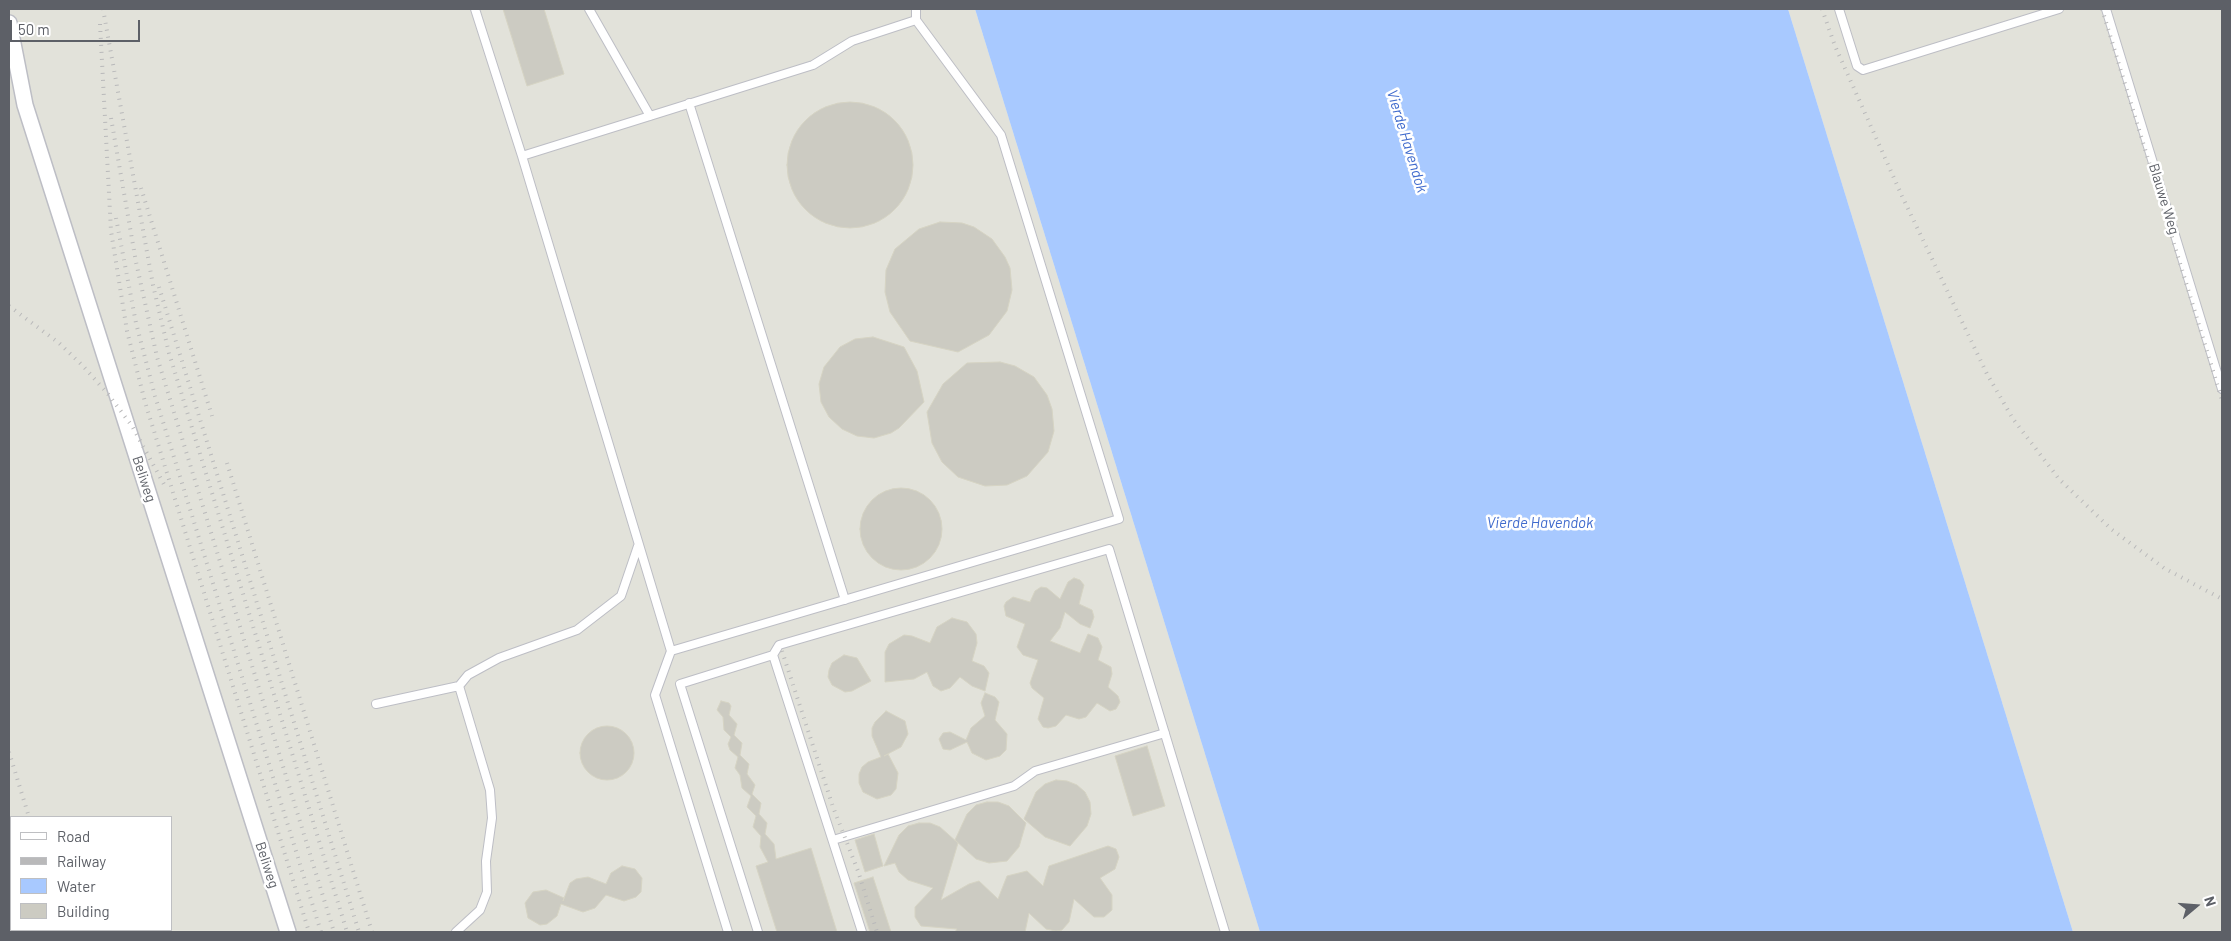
<!DOCTYPE html>
<style>
body{margin:0}
#map{position:relative;width:2231px;height:941px;overflow:hidden;background:#f1f0e6;font-family:Barlow,sans-serif}
canvas{display:block}
.frame{position:absolute;inset:0;border:10px solid #5d6067;pointer-events:none}
.legend{position:absolute;left:10px;top:816px;width:162px;height:115px;box-sizing:border-box;background:#fff;border:1px solid #bebfc2;margin:0;padding:6px 9px;list-style:none;font-size:15px;color:#5d6067}
.legend li{display:flex;align-items:center;gap:10px;height:25px}
.legend b{width:25px;border:1px solid #bebfc2}
.north{position:absolute;left:2171px;top:881px;width:50px;height:50px;-webkit-text-stroke:4px #fff;paint-order:stroke;rotate:72deg;font-size:14px;font-weight:700;line-height:20px;text-align:center;color:#5d6067}
.north::after{content:'';display:block;margin:auto;width:18px;height:22px;background:#5d6067;clip-path:polygon(50% 0,100% 100%,50% 72%,0 100%)}
.scale{position:absolute;left:10px;top:20px;width:130px;height:22px;box-sizing:border-box;border:2px solid #5d6067;border-top:0;padding-left:6px;font-size:15px;line-height:18px;white-space:nowrap;color:#5d6067;-webkit-text-stroke:4px #fff;paint-order:stroke}
</style>
<div id="map">
<canvas width="2231" height="941"></canvas>
<div class="frame"></div>
<ul class="legend">
<li><b style="height:6px;background:#fff"></b>Road</li>
<li><b style="height:6px;background:#b9b9ba"></b>Railway</li>
<li><b style="height:14px;background:#a8c9ff"></b>Water</li>
<li><b style="height:14px;background:#cccbc2"></b>Building</li>
</ul>
<div class="north">N</div>
<div class="scale">50 m</div>
</div>
<script>
const ctx = document.querySelector('canvas').getContext('2d');
ctx.lineJoin = 'round';
function paint(path, color) { ctx.fillStyle = color; ctx.fill(path, 'evenodd'); }
const poly = rows => new Path2D(rows.map(r => 'M' + r).join(''));
function strokePath(path, color, width, dash) { ctx.strokeStyle = color; ctx.lineWidth = width; ctx.lineCap = dash ? 'butt' : 'round'; ctx.setLineDash(dash || []); ctx.stroke(path); }
function write(font, color, halo, rows, align = 'center') {
  ctx.font = font + ' Barlow,sans-serif'; ctx.lineWidth = 5; ctx.setLineDash([]); ctx.textBaseline = 'middle'; ctx.strokeStyle = halo; ctx.fillStyle = color; for (const [text, x, y, turn = 0] of rows) {
    ctx.save(); ctx.translate(x, y); ctx.rotate((+turn || 0) * Math.PI / 180); ctx.textAlign = isNaN(turn) ? turn : align; if (halo) ctx.strokeText(text, 0, 0); ctx.fillText(text, 0, 0); ctx.restore();
  }
}
paint(poly([
 [9,9,975,9,1260,932,9,932],
 [11,817,171,817,171,930,11,930],
 [1788,9,2222,9,2222,932,2073,932]
]), '#e2e2da');
paint(poly([
 [975,9,1788,9,2073,932,1260,932]
]), '#a8c9ff');
const building = poly([
 [503,9,544,9,564,74,527,86,503,9],
 '787 165a63 63 0 1 1 126 0a63 63 0 1 1-126 0Z',
 [940,222,962,223,974,227,992,239,1005,257,1010,268,1012,290,1007,311,989,335,958,352,910,341,890,312,885,292,886,270,895,249,919,229,940,222],
 [873,337,904,347,917,371,924,402,899,428,891,433,874,438,857,436,842,429,829,417,821,402,819,384,824,367,840,347,855,339,873,337],
 [1000,362,1015,366,1034,377,1047,395,1052,409,1054,431,1048,452,1027,476,1007,485,985,486,958,477,942,462,932,443,927,412,943,384,967,363,1000,362],
 '860 529a41 41 0 1 1 82 0a41 41 0 1 1-82 0Z',
 [1074,578,1080,580,1084,585,1079,604,1092,610,1094,617,1090,628,1080,624,1065,612,1060,628,1050,641,1080,653,1088,634,1098,638,1102,647,1098,660,1111,667,1112,674,1108,687,1118,696,1120,702,1116,709,1110,711,1097,703,1086,717,1079,719,1066,715,1056,726,1048,728,1043,727,1038,719,1044,698,1032,688,1030,683,1038,660,1023,655,1017,647,1025,624,1006,616,1004,606,1006,602,1013,597,1030,602,1035,591,1041,587,1047,588,1060,599,1068,582,1074,578],
 [952,618,967,622,976,634,977,643,972,661,984,666,989,673,985,691,972,686,960,677,950,688,941,691,933,686,927,672,914,679,885,682,885,652,889,644,904,635,912,636,930,643,937,627,952,618],
 [844,655,857,658,871,681,852,691,845,692,832,685,828,677,829,670,832,663,844,655],
 [985,693,995,697,999,702,995,720,1007,734,1006,750,1000,756,986,760,972,753,967,742,950,750,943,749,939,739,943,733,950,732,966,740,971,728,985,716,981,703,985,693],
 [721,701,729,703,731,706,729,715,737,724,734,735,742,743,740,755,749,764,747,774,755,785,752,794,761,803,759,814,767,823,765,834,774,844,776,859,811,848,837,932,777,932,756,866,768,862,760,847,761,836,753,827,756,816,747,807,751,796,742,788,740,775,735,768,738,757,730,750,728,744,731,737,724,730,723,717,717,710,721,701],
 [886,711,905,721,908,734,901,747,884,756,888,754,898,773,896,789,891,795,877,799,863,792,859,783,859,774,862,767,868,762,881,757,872,736,872,728,875,722,886,711],
 '580 753a27 27 0 1 1 54 0a27 27 0 1 1-54 0Z',
 [1147,746,1165,806,1133,816,1115,756,1147,746],
 [1056,780,1067,781,1077,785,1085,792,1090,802,1091,814,1087,826,1070,846,1045,837,1024,819,1036,792,1045,784,1056,780],
 [987,802,998,802,1009,806,1026,823,1019,847,1007,861,989,863,976,859,955,840,967,814,976,805,987,802],
 [919,823,930,823,940,827,958,843,941,900,969,884,979,881,998,899,1007,876,1027,871,1043,886,1049,866,1108,846,1116,849,1119,857,1115,869,1100,878,1112,895,1112,910,1104,917,1094,917,1074,899,1069,922,1062,930,1056,931,1046,929,1029,913,1025,932,955,932,957,929,921,926,915,917,915,907,933,888,908,880,899,872,895,863,884,866,899,835,908,826,919,823],
 [874,834,883,866,865,872,855,840,874,834],
 [622,866,635,869,642,878,641,892,636,897,624,901,606,895,595,908,583,912,561,904,557,916,547,924,540,925,528,918,525,903,533,892,546,890,564,898,563,901,570,883,576,879,588,877,606,884,611,873,622,866],
 [873,877,891,932,870,932,854,883,873,877]
]);
paint(building, '#cccbc2');
strokePath(building, '#d6d4c4', 1);
const lane = poly([
 [475,9,522,156,671,651,655,695,728,932],
 [589,9,650,116],
 [1839,9,1857,66,1863,70,2059,9],
 [2106,9,2222,389],
 [689,103,845,600],
 [522,156,813,65,852,41,916,20],
 [671,651,1119,519,1001,135,916,20,916,9],
 [773,655,862,932],
 [459,686,468,675,499,658,577,630,621,596,638,546],
 [376,704,459,686,490,790,492,818,486,861,487,892,480,910,456,932],
 [833,840,1014,786,1035,771,1165,733],
 [758,932,680,684,773,655,779,645,1109,549,1225,932]
]);
const street = poly([
 [9,23,25,105,288,932]
]);
strokePath(lane, '#bdbec5', 10);
strokePath(street, '#bdbec5', 18);
strokePath(lane, '#fff', 8);
strokePath(street, '#fff', 15);
strokePath(poly([
 [103,9,153,285,169,353,347,932],
 [1822,9,1835,46,1902,196,1987,374,2013,419,2059,479,2111,529,2164,568,2222,599],
 [2102,9,2222,400],
 [100,24,111,231,127,331,145,402,309,932],
 [111,118,136,262,157,357,334,932],
 [141,188,212,416],
 [116,218,136,323,155,396,321,932],
 [159,287,359,932],
 [9,306,59,343,83,366,108,394,132,426,166,488],
 [227,463,372,932],
 [782,651,833,807,858,871,877,932],
 [9,752,29,817],
 [64,930,65,932]
]), '#b9b9ba', 4, [1, 6]);
write('14px', '#5d6067', '#fff', [
 ["Blauwe Weg",2164,199,73],
 ["Beliweg",144,479,72],
 ["Beliweg",267,865,72]
]);
write('italic 15px', '#406bcd', '#fff', [
 ["Vierde Havendok",1407,141,73],
 ["Vierde Havendok",1540,523]
]);
</script>
